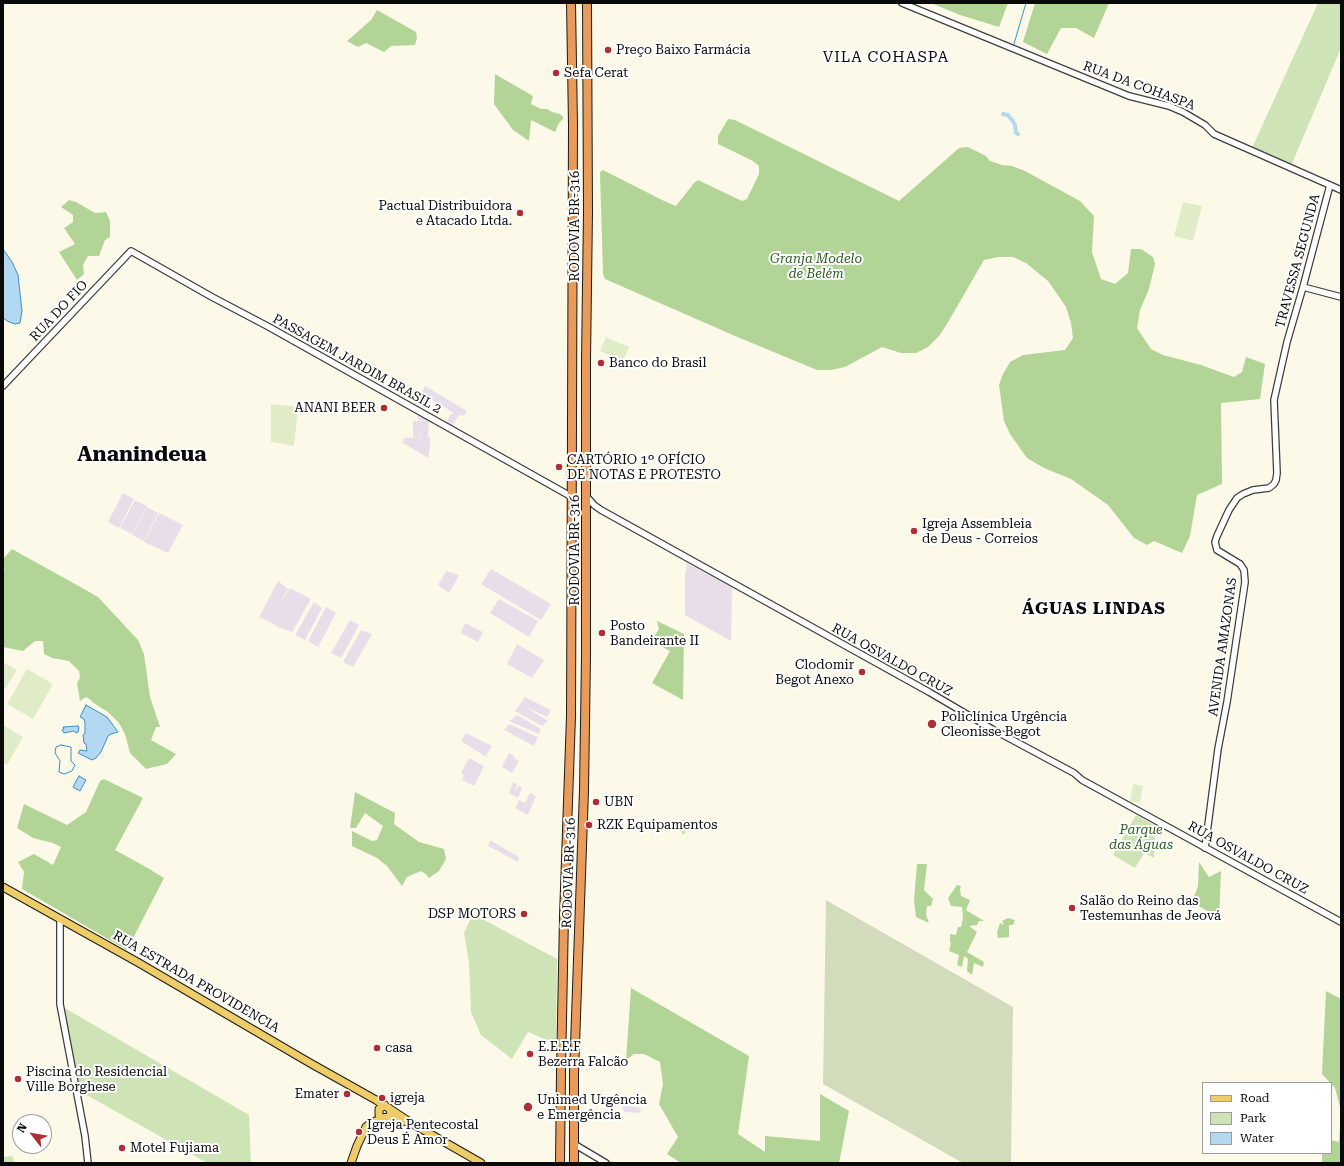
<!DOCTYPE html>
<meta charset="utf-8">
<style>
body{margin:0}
#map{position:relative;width:1344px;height:1166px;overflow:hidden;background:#fdf9e9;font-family:"Roboto Serif",serif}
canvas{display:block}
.frame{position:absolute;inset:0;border:4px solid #0a0a0a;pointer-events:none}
.legend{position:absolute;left:1202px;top:1082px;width:130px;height:72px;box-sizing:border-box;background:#fff;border:1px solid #9d9d9d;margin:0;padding:5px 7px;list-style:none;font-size:12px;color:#0a0a0a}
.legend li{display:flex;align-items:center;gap:8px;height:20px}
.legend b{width:20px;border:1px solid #9d9d9d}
.north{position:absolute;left:12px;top:1114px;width:40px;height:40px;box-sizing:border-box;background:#fff;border:1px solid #9d9d9d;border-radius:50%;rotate:301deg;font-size:11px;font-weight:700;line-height:16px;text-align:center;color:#0a0a0a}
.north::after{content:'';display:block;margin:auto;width:14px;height:18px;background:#ae2e35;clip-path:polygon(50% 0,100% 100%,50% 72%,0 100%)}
</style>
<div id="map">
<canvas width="1344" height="1166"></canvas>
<div class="frame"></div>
<ul class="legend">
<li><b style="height:5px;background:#eecd68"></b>Road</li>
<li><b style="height:11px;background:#cee4b6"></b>Park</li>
<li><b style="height:11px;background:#b2d9f1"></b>Water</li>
</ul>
<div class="north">N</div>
</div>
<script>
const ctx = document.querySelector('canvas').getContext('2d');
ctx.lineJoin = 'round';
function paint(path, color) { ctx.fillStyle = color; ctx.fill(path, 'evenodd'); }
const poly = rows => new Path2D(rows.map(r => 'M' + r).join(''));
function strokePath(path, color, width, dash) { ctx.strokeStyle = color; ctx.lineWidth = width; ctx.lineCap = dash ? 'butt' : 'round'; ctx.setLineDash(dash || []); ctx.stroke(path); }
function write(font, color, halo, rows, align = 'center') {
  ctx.font = font + ' "Roboto Serif",serif'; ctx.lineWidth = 4; ctx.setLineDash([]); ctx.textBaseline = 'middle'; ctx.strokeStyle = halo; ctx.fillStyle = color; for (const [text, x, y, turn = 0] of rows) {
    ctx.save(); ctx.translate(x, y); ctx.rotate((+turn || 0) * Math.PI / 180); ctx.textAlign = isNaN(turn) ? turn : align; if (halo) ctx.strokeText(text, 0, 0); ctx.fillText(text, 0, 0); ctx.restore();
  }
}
paint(poly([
 [425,386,467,411,463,416,459,415,452,427,446,424,450,415,454,413,424,395,420,402,416,404],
 [417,414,429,420,428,437,430,437,430,447,428,458,403,443,404,438,421,437,421,429,420,437,413,437,413,421,426,421,418,420],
 [123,493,134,499,119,528,108,522],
 [135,500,147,506,132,534,120,528],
 [147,507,158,513,144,541,132,535],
 [159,513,171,519,166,529,171,519,183,525,168,553,144,542],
 [687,563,733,588,732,590,731,641,685,615,685,575],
 [491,569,551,604,541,620,481,584],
 [446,571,459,575,449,593,438,585],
 [278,581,288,589,278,607,290,588,311,599,292,632,278,627,270,622,259,617],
 [499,599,538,621,529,637,490,613],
 [314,602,322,608,305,640,295,635],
 [326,607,336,613,318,647,308,641],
 [350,620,359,625,341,658,331,653],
 [465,623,483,632,478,642,461,633],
 [361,630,372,634,353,667,343,662],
 [517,644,544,660,532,678,507,664],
 [525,697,551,710,547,717,524,706,548,721,542,726,515,711],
 [517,715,541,729,539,734,509,721],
 [509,724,538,737,534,746,504,730],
 [466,733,492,746,486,756,488,758,461,741],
 [509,753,514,756,514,758,519,761,512,773,502,767],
 [469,758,484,766,474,786,462,780,464,775,461,773],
 [513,782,517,784,515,792,519,785,522,788,518,798,509,793],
 [530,793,536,796,528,815,515,808,519,800,525,803],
 [490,840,519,857,518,862,488,846],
 [622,1105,641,1108,640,1113,624,1112]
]), '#e8dee9');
paint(poly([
 [1318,3,1341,3,1341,48,1291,166,1252,148],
 [1136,815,1156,826,1154,858,1144,853,1135,868,1113,855],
 [683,819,696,826,695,829,686,826,685,834,682,834],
 [473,914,557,959,556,1044,528,1032,512,1059,481,1035,471,1012,469,963,464,933],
 [63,1007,249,1115,251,1163,207,1163,78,1090],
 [13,1156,14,1163,3,1163,3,1157]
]), '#cee4b6');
paint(poly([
 [931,3,1008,3,999,27,960,15],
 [1035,3,1109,3,1094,38,1076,28,1061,28,1047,54,1023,42],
 [377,10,416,32,417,38,415,45,391,46,384,52,366,43,358,47,347,41,371,20],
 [495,74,533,96,531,104,541,109,547,109,552,112,560,114,564,118,559,123,555,132,531,120,529,141,513,130,494,104],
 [728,119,735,120,899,201,959,148,968,147,986,156,990,161,1002,165,1012,166,1025,171,1080,201,1094,216,1092,252,1101,279,1115,284,1128,273,1131,249,1141,249,1153,257,1155,264,1149,289,1140,310,1137,328,1151,349,1163,355,1201,365,1234,377,1242,372,1246,357,1265,364,1260,399,1221,403,1222,484,1197,495,1190,536,1182,553,1154,541,1147,545,1134,538,1108,505,1071,479,1044,468,1027,458,1010,434,1004,421,999,385,1003,374,1010,362,1023,355,1065,350,1073,338,1071,323,1066,307,1048,281,1026,263,1013,257,998,257,984,260,947,324,939,336,928,347,916,353,901,353,882,347,845,367,831,370,817,370,735,336,605,279,603,274,600,172,603,170,662,200,676,206,694,183,698,180,742,201,747,199,759,174,759,166,753,161,718,144,718,136],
 [69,200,76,202,95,213,106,212,110,221,110,237,105,240,99,256,88,256,83,265,84,274,77,280,59,252,75,244,64,228,73,222,73,215,61,207],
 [12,549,84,589,98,597,138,640,144,654,150,697,160,727,156,727,151,740,176,754,167,764,146,769,130,753,125,734,119,723,108,712,92,702,91,700,86,697,80,701,77,683,80,678,79,671,69,661,52,658,44,654,43,641,35,641,23,651,3,647,3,572,5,570,3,568,3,559],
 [657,621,684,634,683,700,652,683,670,651,651,641,659,629],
 [104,779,143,798,115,850,146,867,164,878,127,950,22,889,24,872,18,862,34,854,53,865,61,847,53,843,33,838,17,828,24,804,67,825,86,812,100,781],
 [355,792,395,813,394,824,419,842,444,849,446,859,439,871,429,878,427,875,421,871,407,877,402,886,387,866,377,858,352,846,352,831,372,841,377,840,383,826,365,813,356,828,350,828],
 [1199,862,1209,877,1221,871,1219,918,1192,902,1198,886],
 [917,864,927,864,924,890,933,899,931,906,927,906,926,915,929,923,916,917,914,900],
 [957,885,961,886,960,889,961,896,970,900,966,910,984,921,979,921,977,925,969,926,977,932,967,952,984,962,983,967,974,963,972,975,967,971,968,959,964,956,962,967,957,965,959,955,949,951,951,943,950,942,950,934,956,935,958,927,961,927,963,918,962,907,951,906,948,898],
 [1008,918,1015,920,1013,925,1009,925,1009,937,998,938,997,932,1000,923,1004,925,1002,921],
 [631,988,749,1056,738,1134,765,1152,765,1136,820,1141,820,1094,849,1111,839,1163,681,1163,667,1154,678,1137,659,1104,663,1084,660,1062,644,1054,634,1054,626,1060],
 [1326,991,1341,999,1341,1163,1322,1163,1322,1153,1331,1153,1331,1140,1339,1142,1341,1111,1335,1088,1322,1074]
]), '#b2d497');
paint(poly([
 [826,900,1013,1007,1011,1163,963,1163,823,1084]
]), '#d2dcbd');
paint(poly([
 [1183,202,1202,206,1193,241,1174,236],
 [606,337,629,347,623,361,600,351],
 [271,404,298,407,294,446,271,442],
 [3,662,17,670,3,692],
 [27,669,53,684,33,719,7,704],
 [946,712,956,714,954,734,945,728],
 [3,725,23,737,7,765,3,762],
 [1133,784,1143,786,1140,803,1130,801]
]), '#e0ecc7');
const water = poly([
 [3,249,12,262,18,275,22,311,20,323,15,324,9,322,3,318,3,249],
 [86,705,107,717,118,732,111,734,108,736,101,752,96,758,92,760,78,753,80,750,87,751,86,744,84,743,83,735,85,733,85,723,84,719,80,717,86,705],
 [78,726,79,727,78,732,76,733,74,731,64,733,62,730,64,729,63,727,78,726],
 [79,776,86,780,80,791,73,787,79,776]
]);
paint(water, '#b2d9f1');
strokePath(water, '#3e8ec2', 1);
strokePath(poly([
 [1014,44,1026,3],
 [61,745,71,747,71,761,75,765,72,771,64,774,59,772,60,761,55,753,56,747,61,745]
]), '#3e8ec2', 1);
strokePath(poly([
 [1003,114,1008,115,1012,120,1015,125,1016,133,1018,134]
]), '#b2d9f1', 4);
const minor = poly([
 [902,3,1129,96,1169,106,1183,112,1205,125,1214,134,1341,190],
 [1303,287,1341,297],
 [3,386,131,251,212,297,269,327,572,497],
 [587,497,594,505,601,510,929,692,992,729,1074,773,1082,780,1341,922],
 [1205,848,1218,749,1227,702,1245,582,1244,570,1240,564,1217,550,1215,542,1217,536,1229,510,1237,498,1243,494,1253,490,1269,488,1274,484,1276,480,1277,473,1274,400,1287,342,1303,287,1330,185],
 [60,919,60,1004,85,1136,88,1163],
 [574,1144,606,1163]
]);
const major = poly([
 [3,887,139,963,310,1063,376,1100,413,1124,481,1163],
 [385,1105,379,1109,379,1115,381,1118,389,1117,391,1112,389,1108],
 [389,1117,407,1122],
 [351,1163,357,1146,366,1127,372,1122,385,1118]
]);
const highway = poly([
 [560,1163,561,1072,564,916,571,716,573,125,571,3],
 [574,1163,574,1073,584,790,586,656,586,360,588,212,587,3]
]);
strokePath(minor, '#3d3d3d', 8);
strokePath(major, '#1b1b1b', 9);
strokePath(highway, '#1b1b1b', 10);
strokePath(minor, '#fff', 5.5);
strokePath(major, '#eecd68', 7);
strokePath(highway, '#e99b5b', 8);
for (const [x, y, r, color] of [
 [608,50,4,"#ae2e35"],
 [556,73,4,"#ae2e35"],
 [520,213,4,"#ae2e35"],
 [601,363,4,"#ae2e35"],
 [384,408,4,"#ae2e35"],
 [559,467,4,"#ae2e35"],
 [914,531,4,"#ae2e35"],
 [602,633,4,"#ae2e35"],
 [862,672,4,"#ae2e35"],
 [932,724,5,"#ae2e35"],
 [596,802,4,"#ae2e35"],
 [589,825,4,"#ae2e35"],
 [1072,908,4,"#ae2e35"],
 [524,914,4,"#ae2e35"],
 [377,1048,4,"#ae2e35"],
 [530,1054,4,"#ae2e35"],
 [18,1079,4,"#ae2e35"],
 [347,1094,4,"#ae2e35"],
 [382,1098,4,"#ae2e35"],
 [528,1107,5,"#ae2e35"],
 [359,1132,4,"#ae2e35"],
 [122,1148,4,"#ae2e35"]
]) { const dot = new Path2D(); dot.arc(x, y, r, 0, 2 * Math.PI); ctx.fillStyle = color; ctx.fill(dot); strokePath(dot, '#fff', 1.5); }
write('13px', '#0a0a0a', '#fff', [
 ["Preço Baixo Farmácia",616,50],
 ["Sefa Cerat",564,73],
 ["Pactual Distribuidora",512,206,"right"],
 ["e Atacado Ltda.",512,221,"right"],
 ["Banco do Brasil",609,363],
 ["ANANI BEER",376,408,"right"],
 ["CARTÓRIO 1º OFÍCIO",567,460],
 ["DE NOTAS E PROTESTO",567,475],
 ["Igreja Assembleia",922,524],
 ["de Deus - Correios",922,539],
 ["Posto",610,626],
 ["Bandeirante II",610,641],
 ["Clodomir",854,665,"right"],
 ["Begot Anexo",854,680,"right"],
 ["Policlínica Urgência",941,717],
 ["Cleonisse Begot",941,732],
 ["UBN",604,802],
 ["RZK Equipamentos",597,825],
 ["Salão do Reino das",1080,901],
 ["Testemunhas de Jeová",1080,916],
 ["DSP MOTORS",516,914,"right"],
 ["E.E.E.F",538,1047],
 ["Bezerra Falcão",538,1062],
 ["casa",385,1048],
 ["Piscina do Residencial",26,1072],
 ["Ville Borghese",26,1087],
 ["Emater",339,1094,"right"],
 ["igreja",390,1098],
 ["Unimed Urgência",537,1100],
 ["e Emergência",537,1115],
 ["Igreja Pentecostal",367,1125],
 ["Deus É Amor",367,1140],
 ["Motel Fujiama",130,1148]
], 'left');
write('13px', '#0a0a0a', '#fff', [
 ["RUA DA COHASPA",1139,86,20],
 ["RODOVIA BR-316",575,226,-90],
 ["TRAVESSA SEGUNDA",1298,261,-75],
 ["RUA DO FIO",59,311,-47],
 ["PASSAGEM JARDIM BRASIL 2",357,364,29],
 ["RODOVIA BR-316",575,550,-90],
 ["AVENIDA AMAZONAS",1223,647,-82],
 ["RUA OSVALDO CRUZ",892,660,29],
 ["RUA OSVALDO CRUZ",1248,858,29],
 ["RODOVIA BR-316",569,873,-88],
 ["RUA ESTRADA PROVIDENCIA",196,982,30]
]);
write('italic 13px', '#2d5c21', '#fff', [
 ["Granja Modelo",816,259],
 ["de Belém",816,274],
 ["Parque",1141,830],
 ["das Águas",1141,845]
]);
ctx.letterSpacing = '1px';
write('15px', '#0a0a0a', '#fff', [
 ["VILA COHASPA",886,58]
]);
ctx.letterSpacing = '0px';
ctx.letterSpacing = '1px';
write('bold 17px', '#0a0a0a', '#fff', [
 ["ÁGUAS LINDAS",1094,609]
]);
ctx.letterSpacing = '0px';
write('bold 21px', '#0a0a0a', '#fff', [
 ["Ananindeua",142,455]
]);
</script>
